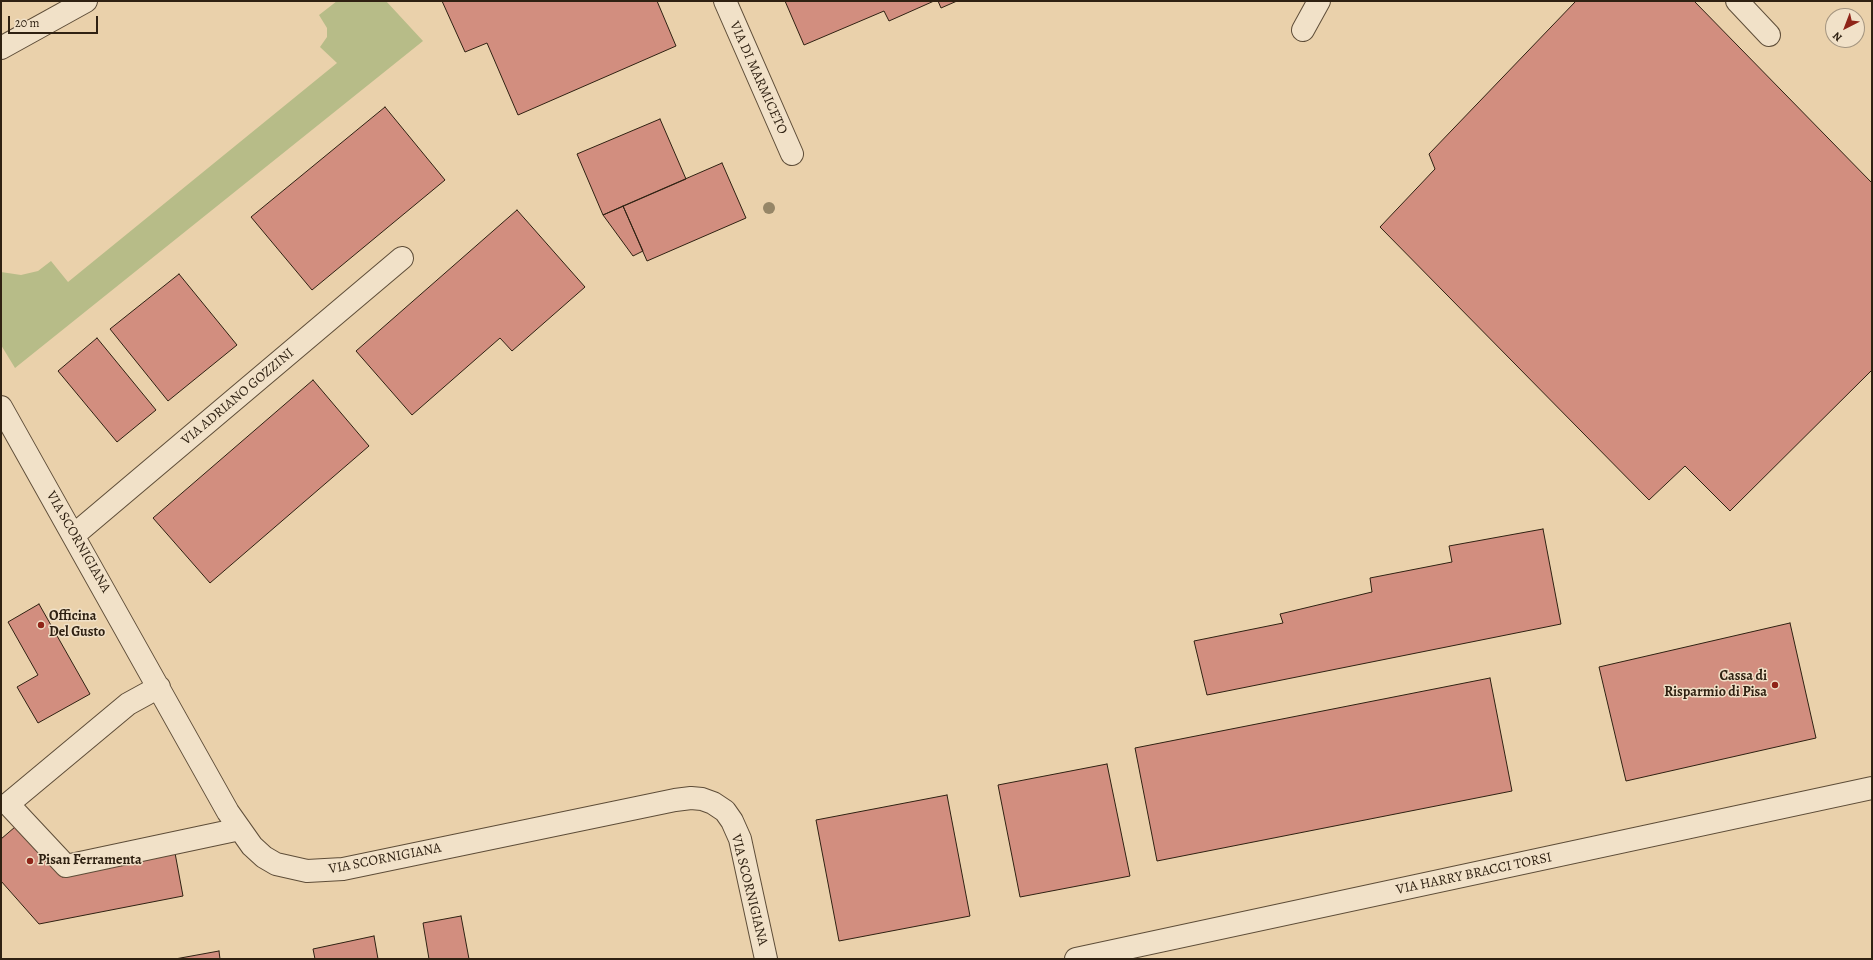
<!DOCTYPE html>
<style>
body{margin:0}
#map{position:relative;width:1873px;height:960px;overflow:hidden;background:#ead1ab;font-family:Alegreya,serif}
canvas{display:block}
.frame{position:absolute;inset:0;border:2px solid #2f2112;pointer-events:none}
.north{position:absolute;left:1825px;top:8px;width:40px;height:40px;box-sizing:border-box;background:#f1e1c8;border:1px solid #a3947f;border-radius:50%;rotate:222deg;font-size:11px;font-weight:700;line-height:16px;text-align:center;color:#2f2112}
.north::after{content:'';display:block;margin:auto;width:14px;height:18px;background:#8f2418;clip-path:polygon(50% 0,100% 100%,50% 72%,0 100%)}
.scale{position:absolute;left:8px;top:16px;width:90px;height:18px;box-sizing:border-box;border:2px solid #2f2112;border-top:0;padding-left:5px;font-size:12px;line-height:14px;white-space:nowrap;color:#2f2112;-webkit-text-stroke:3px #f1e1c8;paint-order:stroke}
</style>
<div id="map">
<canvas width="1873" height="960"></canvas>
<div class="frame"></div>
<div class="north">N</div>
<div class="scale">20 m</div>
</div>
<script>
const ctx = document.querySelector('canvas').getContext('2d');
ctx.lineJoin = 'round';
function paint(path, color) { ctx.fillStyle = color; ctx.fill(path, 'evenodd'); }
const poly = rows => new Path2D(rows.map(r => 'M' + r).join(''));
function strokePath(path, color, width, dash) { ctx.strokeStyle = color; ctx.lineWidth = width; ctx.lineCap = dash ? 'butt' : 'round'; ctx.setLineDash(dash || []); ctx.stroke(path); }
function write(font, color, halo, rows, align = 'center') {
  ctx.font = font + ' Alegreya,serif'; ctx.lineWidth = 3; ctx.setLineDash([]); ctx.textBaseline = 'middle'; ctx.strokeStyle = halo; ctx.fillStyle = color; for (const [text, x, y, turn = 0] of rows) {
    ctx.save(); ctx.translate(x, y); ctx.rotate((+turn || 0) * Math.PI / 180); ctx.textAlign = isNaN(turn) ? turn : align; if (halo) ctx.strokeText(text, 0, 0); ctx.fillText(text, 0, 0); ctx.restore();
  }
}
paint(poly([
 [337,1,386,1,423,41,15,368,1,345,1,272,21,275,38,271,51,261,68,282,337,63,320,47,327,37,327,28,319,15]
]), '#b7bc88');
const building = poly([
 [442,1,657,1,676,46,518,115,487,43,465,52,442,1],
 [785,1,934,1,889,21,884,11,804,45,785,1],
 [938,1,957,1,941,8,938,1],
 [1576,1,1694,1,1872,183,1872,370,1730,511,1685,466,1649,500,1380,227,1435,169,1429,154,1576,1],
 [385,107,445,180,312,290,251,217,385,107],
 [660,119,686,179,603,215,577,154,660,119],
 [722,163,746,218,647,261,623,206,722,163],
 [623,206,643,251,633,256,603,215,623,206],
 [517,210,585,287,512,351,500,338,412,415,356,351,517,210],
 [179,274,237,345,168,401,110,329,179,274],
 [97,338,156,410,117,442,58,371,97,338],
 [313,380,369,446,210,583,153,518,313,380],
 [1543,529,1561,624,1207,695,1194,641,1283,623,1280,614,1372,592,1370,578,1452,562,1449,546,1543,529],
 [39,604,90,694,38,723,17,687,38,675,8,622,39,604],
 [1790,623,1816,738,1626,781,1599,667,1790,623],
 [1490,678,1512,791,1157,861,1135,748,1490,678],
 [1107,764,1130,876,1020,897,998,785,1107,764],
 [947,795,970,916,839,941,816,820,947,795],
 [15,827,62,877,175,853,183,896,39,924,1,881,1,839,15,827],
 [461,916,469,959,429,959,423,923,461,916],
 [374,936,378,959,315,959,313,949,374,936],
 [219,951,220,959,175,959,219,951]
]);
paint(building, '#d28e7f');
strokePath(building, '#2f2112', 1);
const minor = poly([
 [725,1,792,154],
 [1737,1,1769,35],
 [1303,30,1319,1],
 [1,48,86,1],
 [1,407,228,812,252,846,264,857,276,864,307,871,343,869,675,800,691,798,702,799,713,803,725,811,732,821,740,839,766,959],
 [74,535,402,258],
 [159,687,128,704,8,804,66,866,240,829],
 [1076,959,1872,788]
]);
strokePath(minor, '#5e4d38', 24);
strokePath(minor, '#f1e1c8', 22);
ctx.fillStyle = '#968667';
for (const [x, y] of [
 [769,208]
]) { ctx.beginPath(); ctx.arc(x, y, 6, 0, 2 * Math.PI); ctx.fill(); }
for (const [x, y, r, color] of [
 [41,625,4,"#8f2418"],
 [1775,685,4,"#8f2418"],
 [30,861,4,"#8f2418"]
]) { const dot = new Path2D(); dot.arc(x, y, r, 0, 2 * Math.PI); ctx.fillStyle = color; ctx.fill(dot); strokePath(dot, '#f1e1c8', 1.5); }
write('14px', '#2f2112', '#f1e1c8', [
 ["VIA DI MARMICETO",758,78,66],
 ["VIA ADRIANO GOZZINI",238,397,-40],
 ["VIA SCORNIGIANA",78,542,60],
 ["VIA SCORNIGIANA",385,859,-11],
 ["VIA HARRY BRACCI TORSI",1474,874,-12],
 ["VIA SCORNIGIANA",749,890,76]
]);
write('bold 14px', '#2f2112', '#f1e1c8', [
 ["Officina",49,617],
 ["Del Gusto",49,633],
 ["Cassa di",1767,677,"right"],
 ["Risparmio di Pisa",1767,693,"right"],
 ["Pisan Ferramenta",38,861]
], 'left');
</script>
